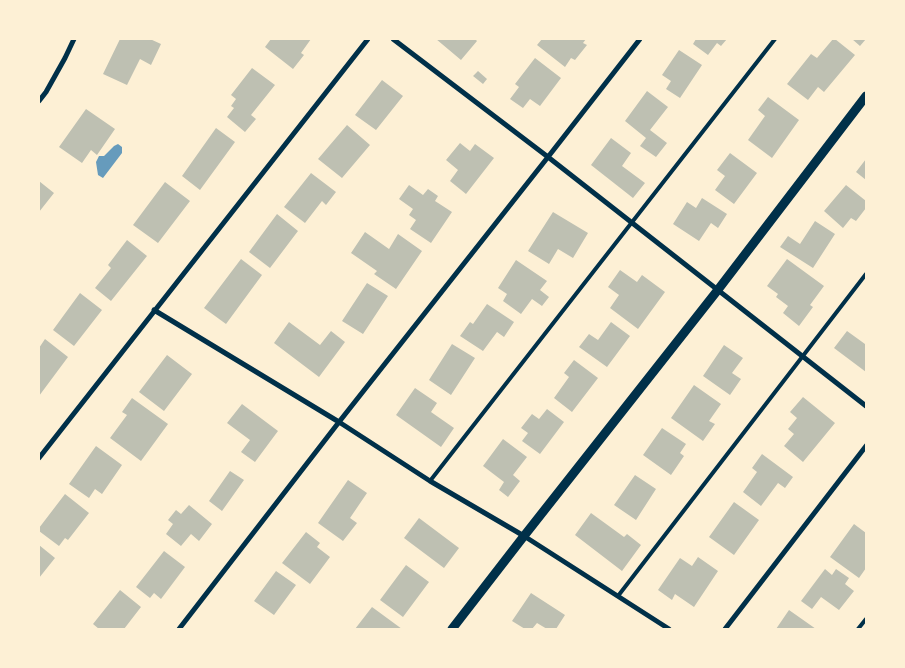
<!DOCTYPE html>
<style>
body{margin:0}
#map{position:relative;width:905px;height:668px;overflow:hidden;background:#fdf0d5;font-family:"Source Sans 3",sans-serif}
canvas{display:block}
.frame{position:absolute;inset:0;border:40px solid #fdf0d5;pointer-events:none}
</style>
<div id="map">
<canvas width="905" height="668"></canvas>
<div class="frame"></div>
</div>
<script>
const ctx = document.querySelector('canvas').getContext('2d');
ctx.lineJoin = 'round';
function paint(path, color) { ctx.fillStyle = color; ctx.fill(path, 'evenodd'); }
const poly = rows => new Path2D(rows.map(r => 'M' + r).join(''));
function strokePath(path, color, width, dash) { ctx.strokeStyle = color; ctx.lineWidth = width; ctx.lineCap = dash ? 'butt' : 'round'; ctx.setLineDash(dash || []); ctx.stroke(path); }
paint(poly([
 [118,144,122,147,122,153,103,178,98,175,96,162,99,156,104,156,114,146]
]), '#669bbc');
paint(poly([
 [120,39,150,39,161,44,151,65,140,59,127,85,103,74],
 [271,39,311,39,301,53,304,55,293,69,265,47],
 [436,39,475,39,477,41,461,60],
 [542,39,586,39,583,43,587,45,575,60,571,58,565,67,537,45],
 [696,39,727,39,721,46,717,43,708,55,693,44],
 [833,39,835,39,855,55,824,92,818,87,808,100,787,84,811,54,817,58],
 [852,39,866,39,860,46],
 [679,50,702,65,680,98,666,89,671,81,662,75],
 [535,58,561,78,540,106,530,99,523,108,510,99,519,87,515,84],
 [252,68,275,85,251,115,256,119,245,132,227,117,234,108,231,106,236,99,231,95],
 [478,71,487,79,483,84,473,76],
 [382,80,403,96,376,130,355,115],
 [647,91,668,107,650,130,667,143,656,157,640,146,646,138,625,121],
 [768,97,799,120,772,158,748,140,765,116,758,110],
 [86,109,115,129,97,155,91,150,82,163,59,147],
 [347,125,370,145,342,178,318,159],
 [216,128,235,142,200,190,182,176],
 [611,138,631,153,622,166,645,183,633,198,591,165],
 [460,143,470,151,475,144,494,158,466,194,450,181,458,170,446,160],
 [730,153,757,173,734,204,715,190,725,176,717,170],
 [866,159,866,180,856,172],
 [311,173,336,192,326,205,322,201,305,223,284,207],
 [39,181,54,193,39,212],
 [165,182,190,201,158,243,133,225],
 [409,185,423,195,428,189,438,196,435,201,452,212,431,243,410,229,416,220,409,215,413,209,399,199],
 [846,185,866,201,866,208,856,221,851,218,843,228,824,211],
 [702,198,727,214,718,228,711,223,699,241,673,224,687,202,696,208],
 [553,212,588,233,573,258,558,249,549,264,528,251],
 [277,214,298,231,270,268,249,252],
 [815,221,835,234,813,268,780,247,788,236,800,244],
 [365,232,389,249,398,234,422,251,396,289,374,274,377,271,351,253],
 [127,240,147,256,111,301,95,288,111,268,108,265],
 [241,259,262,275,226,324,204,308],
 [787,259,824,286,810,305,813,307,799,326,783,313,788,306,776,297,778,294,767,286],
 [516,260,547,281,540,290,549,297,542,306,532,299,521,314,503,301,507,294,498,288],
 [620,270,637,282,642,275,665,292,638,329,610,308,619,295,608,287],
 [367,283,388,296,363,334,342,321],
 [80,293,102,310,74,346,53,330],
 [487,304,514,322,504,337,497,332,483,351,460,336,470,322,473,324],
 [289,322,320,345,331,331,345,342,319,377,274,343],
 [611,322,630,336,607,367,579,347,589,334,598,340],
 [847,331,865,344,866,342,866,372,834,348],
 [45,339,68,357,39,396,39,348],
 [452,344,475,358,451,395,429,380],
 [724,345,743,358,732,373,741,379,730,395,703,376],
 [167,355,192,374,164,411,139,392],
 [574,360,598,378,572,412,554,398,569,377,564,373],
 [694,385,721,404,709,421,715,424,703,441,671,418],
 [415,388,437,403,431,412,454,428,441,447,396,415],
 [803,397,835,423,803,462,784,446,794,434,788,429,797,418,790,412],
 [132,398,168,424,141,461,110,438,127,415,122,412],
 [242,404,278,431,255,462,241,452,250,440,227,423],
 [547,409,564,422,540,454,522,441,528,433,521,428,532,414,539,419],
 [662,428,686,444,680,453,684,456,671,475,643,455],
 [503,439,527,457,513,475,520,481,508,497,499,490,504,482,483,466],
 [96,446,122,465,102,494,95,489,89,498,69,484],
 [762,454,793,477,785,488,778,483,761,506,743,492,757,472,752,468],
 [230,471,244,480,222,511,209,501],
 [635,475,656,489,636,520,614,505],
 [348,480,367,493,350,518,357,523,343,541,318,523],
 [65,494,89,513,68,540,65,538,59,546,39,531,39,528],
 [734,502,759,520,734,555,709,537],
 [189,505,212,524,199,541,191,534,181,546,166,534,173,524,168,520,176,510,181,514],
 [591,513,624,537,627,534,641,545,622,571,575,535],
 [419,518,459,548,444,568,404,538],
 [854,524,866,533,866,568,859,578,830,557],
 [306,532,320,543,317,547,330,557,310,584,282,563],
 [39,545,55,558,39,578],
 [164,551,185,567,161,599,154,593,150,598,136,587],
 [698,557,718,571,694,607,675,594,672,600,658,590,680,558,692,566],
 [406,565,429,582,403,617,380,600],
 [825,569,832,575,836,569,849,578,845,584,854,591,839,610,821,597,812,609,801,601],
 [276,571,296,585,274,615,254,601],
 [120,590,141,607,124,629,99,629,93,624],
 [531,593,565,615,556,629,547,629,537,623,532,629,525,629,512,621],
 [372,607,402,629,355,629],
 [789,610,816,629,776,629]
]), '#bec0b2');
strokePath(poly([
 [430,481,775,39],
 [618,596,866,274],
 [858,629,866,619]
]), '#003049', 4);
strokePath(poly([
 [393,39,548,157,866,406],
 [39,101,46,92,65,58,74,39],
 [154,310,339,422,430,481,524,536,669,629],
 [39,458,368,39],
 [179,629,339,422,548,157,640,39],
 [725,629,866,446]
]), '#003049', 5);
strokePath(poly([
 [452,629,524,536,717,291,866,96]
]), '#003049', 9);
</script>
